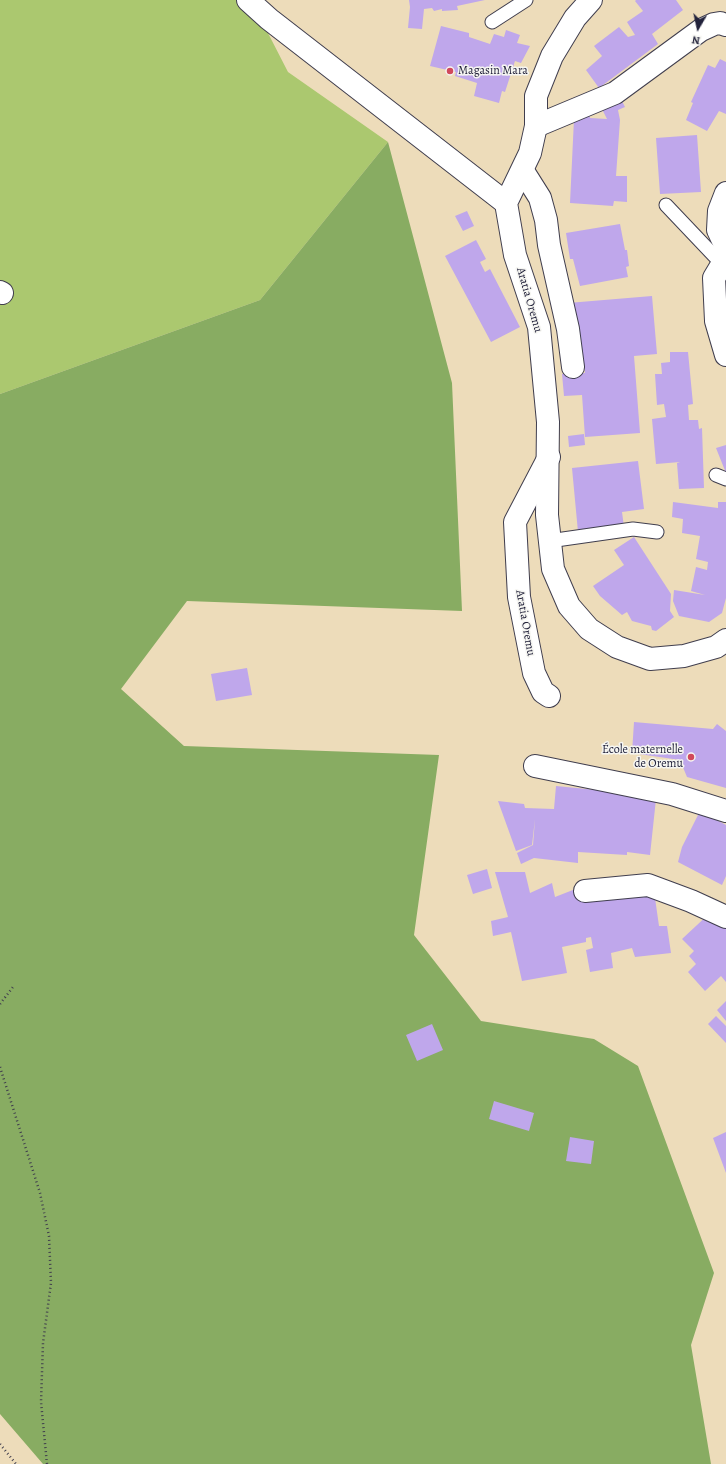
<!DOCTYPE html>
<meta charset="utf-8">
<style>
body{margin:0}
#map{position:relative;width:726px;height:1464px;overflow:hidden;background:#eddcba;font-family:Alegreya,serif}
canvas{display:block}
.north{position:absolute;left:678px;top:8px;width:40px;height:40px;-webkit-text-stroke:3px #f6f6f2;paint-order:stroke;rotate:189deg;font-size:11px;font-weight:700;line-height:16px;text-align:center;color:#22223b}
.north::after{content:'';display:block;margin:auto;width:14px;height:18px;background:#22223b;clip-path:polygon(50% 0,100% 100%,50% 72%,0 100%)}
</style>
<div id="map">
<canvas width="726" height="1464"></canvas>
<div class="north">N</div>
</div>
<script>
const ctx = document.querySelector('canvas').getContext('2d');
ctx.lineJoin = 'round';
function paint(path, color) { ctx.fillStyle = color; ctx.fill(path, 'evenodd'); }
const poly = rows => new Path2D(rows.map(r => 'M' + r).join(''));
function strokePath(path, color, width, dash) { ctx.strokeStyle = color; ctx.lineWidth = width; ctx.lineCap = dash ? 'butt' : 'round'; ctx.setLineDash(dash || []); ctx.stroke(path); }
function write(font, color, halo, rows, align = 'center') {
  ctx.font = font + ' Alegreya,serif'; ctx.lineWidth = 3; ctx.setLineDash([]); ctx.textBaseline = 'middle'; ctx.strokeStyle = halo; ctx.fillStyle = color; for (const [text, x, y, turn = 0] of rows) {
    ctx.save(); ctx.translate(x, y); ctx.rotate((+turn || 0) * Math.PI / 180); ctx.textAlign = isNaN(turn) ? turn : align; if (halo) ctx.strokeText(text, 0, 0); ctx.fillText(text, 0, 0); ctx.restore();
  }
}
paint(poly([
 [0,0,251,0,288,72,388,142,260,300,0,394]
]), '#abc86f');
paint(poly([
 [388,142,452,383,462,611,187,601,121,689,184,746,439,755,414,935,481,1021,594,1039,638,1066,714,1273,691,1345,711,1464,43,1464,0,1414,0,394,260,300]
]), '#88ac62');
paint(poly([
 [409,0,485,0,457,6,458,10,442,11,442,9,434,11,432,8,424,9,422,29,408,28,410,7],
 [636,0,676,0,683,10,652,34,658,44,599,88,586,70,602,56,594,46,619,27,628,37,635,35,627,22,643,11,635,1],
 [441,26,469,33,469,37,490,44,494,34,504,37,506,30,520,35,517,43,530,46,521,63,515,61,505,92,502,91,499,103,474,96,477,83,455,76,456,72,430,66],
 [720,59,726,62,726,114,719,111,707,131,686,120,693,103,691,102,708,65,715,68],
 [622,101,625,107,618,110,620,120,616,176,627,176,627,202,614,201,613,206,570,203,574,119,589,114,590,118,607,119,602,109],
 [697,135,701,192,660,194,656,138],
 [467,211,474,226,463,231,455,216],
 [620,224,625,250,627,250,629,266,626,267,628,277,580,286,573,259,570,259,566,233],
 [476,240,486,259,480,262,485,272,490,269,520,327,491,342,445,256],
 [652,296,657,354,634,356,640,433,585,437,582,395,564,396,562,374,585,373,583,357,573,358,568,303],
 [670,352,688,352,693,404,688,405,689,420,698,420,699,429,702,428,704,488,679,489,677,463,680,462,656,464,652,419,666,417,664,404,657,405,655,374,662,374,661,363,670,362],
 [584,434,585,445,569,447,568,436],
 [726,445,726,473,716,448],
 [638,461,644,509,622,512,624,527,578,532,572,468],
 [673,502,718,508,718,502,726,502,726,598,722,613,709,622,679,616,673,601,674,590,705,595,691,591,696,567,707,570,708,562,696,559,700,536,682,533,683,519,672,517],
 [634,537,671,594,670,611,674,617,656,631,652,630,651,626,632,621,627,612,622,615,600,596,593,586,624,565,614,550],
 [247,668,252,695,216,701,211,674],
 [634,722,713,729,717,724,726,731,726,788,687,777,680,760,632,753],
 [556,786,607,791,625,787,624,796,656,799,650,855,627,852,627,855,578,852,578,863,534,858,521,864,517,853,533,845,535,819,532,845,516,851,498,801,524,804,525,808,554,809],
 [700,811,726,825,726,876,722,885,678,862,682,847],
 [487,869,492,888,473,894,467,875],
 [495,872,525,872,530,893,552,883,555,897,578,888,654,891,659,926,667,926,671,953,635,957,632,948,611,953,613,968,590,972,586,950,593,948,591,937,586,938,586,942,562,947,567,973,522,981,511,932,493,936,491,921,508,917],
 [711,912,726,928,726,982,721,976,705,991,688,972,696,964,689,956,694,951,682,939],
 [726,1001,726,1021,717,1010],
 [716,1016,726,1026,726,1043,708,1024],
 [432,1024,443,1050,417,1061,406,1035],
 [494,1101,534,1113,529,1131,489,1119],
 [726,1132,726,1173,713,1138],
 [570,1137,594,1141,591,1164,566,1161]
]), '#bfa7eb');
const service = poly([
 [492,22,526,0],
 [666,205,722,264],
 [716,475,726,479],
 [549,541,633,529,657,532]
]);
const minor = poly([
 [248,0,269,19,506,203],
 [536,126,615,93,701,30,714,24,720,23,726,25],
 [523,171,540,198,546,220,549,245,568,329,573,367],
 [726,193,719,211,718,230,726,247],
 [0,292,2,293],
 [549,457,515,522,519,597,534,673,543,692,549,696],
 [535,766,672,794,726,811],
 [585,891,648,885,691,901,726,917]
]);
const secondary = poly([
 [591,0,575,18,552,56,536,96,536,126,530,153,506,203,515,255,539,327,548,422,547,515,553,569,569,606,589,629,617,647,650,659,684,656,716,647,726,640],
 [726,258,714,278,716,321,726,355]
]);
strokePath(service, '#403e4e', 15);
strokePath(minor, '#403e4e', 24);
strokePath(secondary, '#403e4e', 24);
strokePath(poly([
 [0,1004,13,987],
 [0,1067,40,1193,49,1236,51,1283,43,1343,41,1402,47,1464],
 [0,1444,16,1464]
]), '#403e4e', 2.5, [1, 3]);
strokePath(service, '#fff', 13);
strokePath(minor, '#fff', 22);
strokePath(secondary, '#fff', 22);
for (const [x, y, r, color] of [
 [450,71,4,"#d1495b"],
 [691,757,4,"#d1495b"]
]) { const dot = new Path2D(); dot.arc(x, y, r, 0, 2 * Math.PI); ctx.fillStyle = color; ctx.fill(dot); strokePath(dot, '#f6f6f2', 1.5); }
write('12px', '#22223b', '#f6f6f2', [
 ["Magasin Mara",458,71],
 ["École maternelle",683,750,"right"],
 ["de Oremu",683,764,"right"]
], 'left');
write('12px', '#22223b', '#f6f6f2', [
 ["Aratia Oremu",529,300,74],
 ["Aratia Oremu",525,623,80]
]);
</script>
